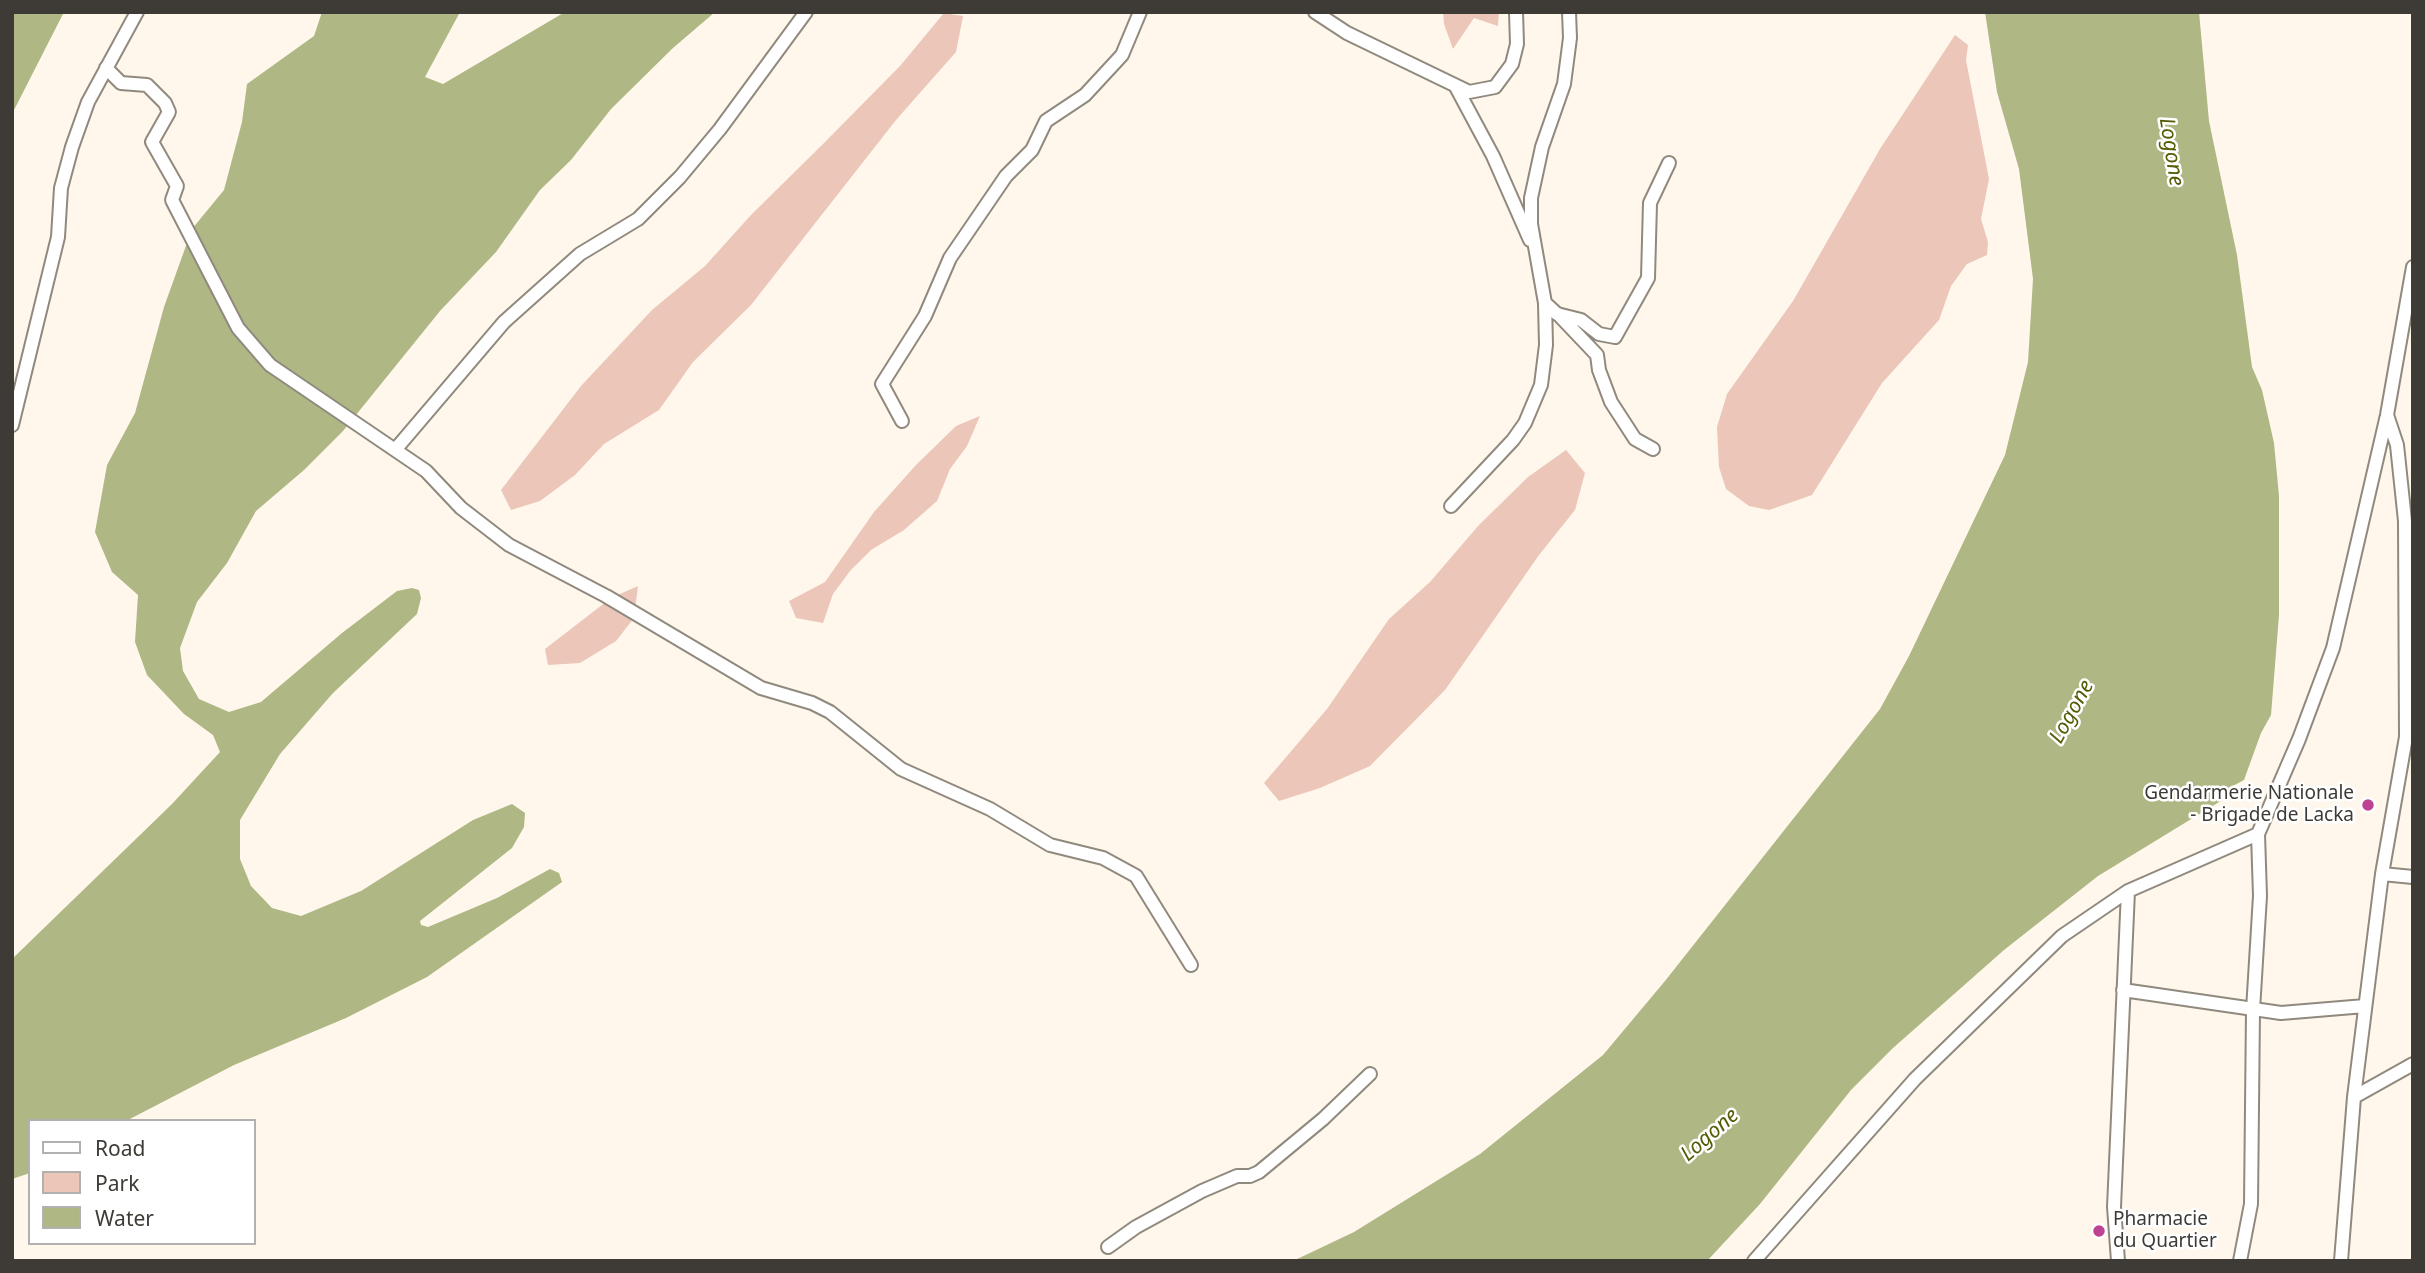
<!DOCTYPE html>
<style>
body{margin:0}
#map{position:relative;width:2425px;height:1273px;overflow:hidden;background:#fff7eb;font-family:"Noto Sans",sans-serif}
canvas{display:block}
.frame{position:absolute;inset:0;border:14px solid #3e3b36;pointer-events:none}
.legend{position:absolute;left:28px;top:1119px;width:228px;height:126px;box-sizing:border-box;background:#fff;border:2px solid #b2b1af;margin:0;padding:9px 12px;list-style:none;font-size:21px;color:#3e3b36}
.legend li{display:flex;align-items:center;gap:14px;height:35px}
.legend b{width:35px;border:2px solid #b2b1af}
</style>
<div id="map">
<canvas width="2425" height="1273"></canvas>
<div class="frame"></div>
<ul class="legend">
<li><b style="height:9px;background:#fff"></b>Road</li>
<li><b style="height:19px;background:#ecc6b8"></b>Park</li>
<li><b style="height:19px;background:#afb784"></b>Water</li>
</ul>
</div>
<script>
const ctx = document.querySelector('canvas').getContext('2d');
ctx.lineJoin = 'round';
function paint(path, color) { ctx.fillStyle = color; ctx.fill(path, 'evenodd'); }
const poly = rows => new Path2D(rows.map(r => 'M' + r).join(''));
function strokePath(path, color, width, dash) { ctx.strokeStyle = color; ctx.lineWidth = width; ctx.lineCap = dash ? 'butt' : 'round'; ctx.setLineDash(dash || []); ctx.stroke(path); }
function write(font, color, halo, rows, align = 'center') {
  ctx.font = font + ' "Noto Sans",sans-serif'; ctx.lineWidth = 5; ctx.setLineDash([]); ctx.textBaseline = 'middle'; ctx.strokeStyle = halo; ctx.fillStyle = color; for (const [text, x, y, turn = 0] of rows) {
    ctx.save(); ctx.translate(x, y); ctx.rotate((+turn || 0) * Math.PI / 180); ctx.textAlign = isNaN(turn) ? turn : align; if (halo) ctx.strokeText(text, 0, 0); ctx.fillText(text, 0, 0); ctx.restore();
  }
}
paint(poly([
 [1443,12,1499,12,1498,26,1474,18,1453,49,1444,24],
 [944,13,963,16,956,52,896,120,751,305,693,362,659,410,604,444,575,475,540,501,511,510,501,490,581,386,652,310,705,266,751,215,824,143,900,66],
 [1955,35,1968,45,1966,60,1989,179,1981,219,1988,242,1987,255,1967,264,1951,286,1939,320,1882,383,1812,495,1769,510,1749,506,1726,489,1719,467,1717,427,1727,394,1793,301,1880,149],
 [980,416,967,446,950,469,937,501,904,530,871,550,850,571,833,594,823,623,796,618,789,601,825,582,874,512,916,465,956,426],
 [1566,450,1585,473,1575,510,1539,555,1445,690,1370,766,1320,788,1279,801,1264,783,1327,709,1389,619,1430,582,1478,526,1528,477],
 [638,586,634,618,616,641,580,663,548,665,545,649,611,598]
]), '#ecc6b8');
paint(poly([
 [12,12,64,12,12,114],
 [322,12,460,12,425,77,443,84,565,12,715,12,673,48,611,109,571,160,540,190,496,252,440,311,343,431,304,470,256,511,227,563,197,602,180,648,183,671,199,699,229,712,261,702,342,633,397,591,412,588,419,590,421,598,417,614,333,693,280,754,240,820,240,859,251,886,272,908,301,916,361,891,473,820,512,804,525,813,524,827,512,848,420,921,421,925,428,927,497,898,550,869,559,873,562,882,427,977,346,1018,234,1065,126,1121,30,1121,30,1173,12,1179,12,959,172,804,220,752,213,735,184,714,147,675,135,642,138,595,112,572,95,532,107,465,135,413,164,307,192,229,224,190,242,122,247,84,314,36],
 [1985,12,2199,12,2209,121,2237,255,2252,367,2262,390,2274,443,2279,496,2279,615,2271,715,2261,733,2244,780,2231,787,2224,799,2098,876,2004,950,1893,1048,1851,1090,1760,1204,1707,1261,1293,1261,1354,1232,1480,1154,1603,1055,1665,981,1880,709,1909,656,2005,455,2028,362,2033,279,2019,169,1997,92]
]), '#afb784');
const minor = poly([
 [1315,12,1347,33,1469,92,1495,87,1512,64,1517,44,1516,12],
 [106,68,121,83,147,85,165,103,169,112,152,142,177,186,172,200,238,328,270,365,426,471,461,508,509,545,606,596,761,688,812,703,830,712,901,769,990,809,1050,845,1103,858,1136,876,1191,965],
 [1456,87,1493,156,1530,240],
 [1545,303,1557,314,1581,320,1599,334,1615,337,1648,278,1650,203,1669,163],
 [1558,314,1597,355,1599,370,1611,402,1635,439,1653,449],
 [902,421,882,384,925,316,950,258,1006,176,1032,150,1046,121,1085,95,1122,55,1140,12],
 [12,425,58,237,61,188,72,147,88,102,137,12],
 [395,450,504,322,580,254,638,219,680,177,720,129,806,12],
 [1451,506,1513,440,1525,423,1541,385,1546,345,1545,303,1531,224,1531,198,1542,147,1564,84,1570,38,1569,12],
 [2382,874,2413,877],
 [2123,990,2281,1013,2365,1006],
 [2354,1097,2413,1064],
 [1108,1247,1136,1227,1202,1191,1237,1176,1250,1176,1259,1172,1323,1119,1370,1074],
 [1754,1261,1915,1079,2062,936,2128,891,2258,834,2299,739,2333,648,2387,415,2413,267],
 [2118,1261,2114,1207,2128,891],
 [2240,1261,2251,1204,2253,1010,2260,896,2258,834],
 [2341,1261,2354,1097,2382,874,2406,737,2405,521,2397,445,2387,415]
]);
strokePath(minor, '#90897e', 16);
strokePath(minor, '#fff', 12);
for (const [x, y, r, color] of [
 [2368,805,7,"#be4292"],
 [2099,1231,7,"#be4292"]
]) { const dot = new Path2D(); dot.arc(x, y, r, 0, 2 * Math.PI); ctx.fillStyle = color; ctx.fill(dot); strokePath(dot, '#fff', 2.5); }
write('19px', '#3e3b36', '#fff', [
 ["Gendarmerie Nationale",2354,794],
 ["- Brigade de Lacka",2354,816],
 ["Pharmacie",2113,1220,"left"],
 ["du Quartier",2113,1242,"left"]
], 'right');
write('italic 21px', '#555c05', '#fff', [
 ["Logone",2171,152,81],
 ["Logone",2072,712,-61],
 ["Logone",1710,1135,-41]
]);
</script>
